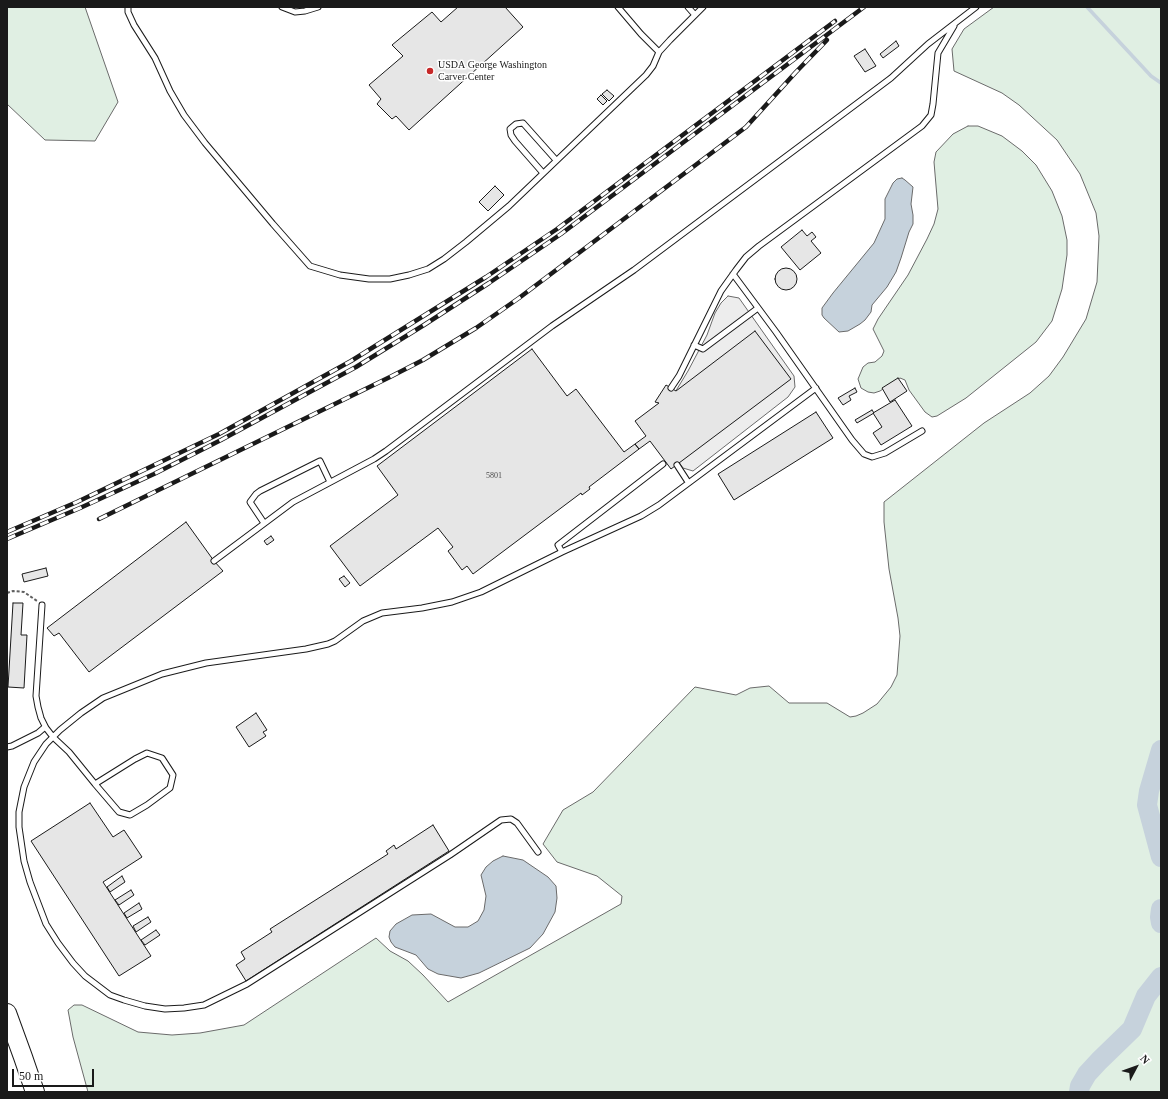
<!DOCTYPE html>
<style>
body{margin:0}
#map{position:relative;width:1168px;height:1099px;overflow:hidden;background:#fff;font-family:"Times New Roman",serif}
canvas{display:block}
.frame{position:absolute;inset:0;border:8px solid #1a1a1a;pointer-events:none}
.north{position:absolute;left:1116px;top:1047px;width:40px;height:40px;-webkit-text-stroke:3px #fff;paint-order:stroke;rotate:49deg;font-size:11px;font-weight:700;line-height:16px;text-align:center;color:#1a1a1a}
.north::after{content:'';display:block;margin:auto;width:14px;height:18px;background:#1a1a1a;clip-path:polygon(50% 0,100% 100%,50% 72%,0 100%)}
.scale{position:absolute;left:12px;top:1069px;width:82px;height:18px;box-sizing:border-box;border:2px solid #1a1a1a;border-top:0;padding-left:5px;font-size:12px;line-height:14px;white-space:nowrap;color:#1a1a1a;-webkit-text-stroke:3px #fff;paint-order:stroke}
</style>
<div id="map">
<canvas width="1168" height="1099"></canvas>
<div class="frame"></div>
<div class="north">N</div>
<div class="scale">50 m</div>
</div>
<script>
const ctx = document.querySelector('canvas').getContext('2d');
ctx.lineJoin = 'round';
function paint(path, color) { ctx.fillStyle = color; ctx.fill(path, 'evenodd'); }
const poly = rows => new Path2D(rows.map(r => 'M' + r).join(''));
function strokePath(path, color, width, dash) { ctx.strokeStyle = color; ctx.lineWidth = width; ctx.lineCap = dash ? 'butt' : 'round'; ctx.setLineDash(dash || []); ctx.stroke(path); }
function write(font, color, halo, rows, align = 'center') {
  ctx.font = font + ' "Times New Roman",serif'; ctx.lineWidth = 3; ctx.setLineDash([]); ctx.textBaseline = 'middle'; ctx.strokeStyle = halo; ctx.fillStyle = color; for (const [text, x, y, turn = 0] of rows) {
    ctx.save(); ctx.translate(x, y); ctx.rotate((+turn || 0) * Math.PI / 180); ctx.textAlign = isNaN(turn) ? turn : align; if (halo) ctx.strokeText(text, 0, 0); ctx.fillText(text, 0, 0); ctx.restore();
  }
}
const green = poly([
 [7,7,85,7,118,102,95,141,45,140,7,104,7,7],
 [994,7,1161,7,1161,1092,88,1092,73,1037,68,1010,74,1005,82,1005,138,1032,172,1035,200,1033,244,1025,376,938,390,951,408,961,423,975,448,1002,621,904,622,896,597,876,557,862,543,844,563,810,593,792,695,687,736,695,750,688,769,686,789,703,827,703,850,717,856,716,863,713,877,704,891,687,897,675,900,636,898,618,889,569,884,522,884,502,984,423,1030,393,1049,376,1063,357,1086,319,1097,282,1099,236,1096,213,1080,174,1057,140,1019,105,1002,93,954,71,952,49,964,29,994,7],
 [968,126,978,126,1002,136,1022,151,1036,165,1052,191,1062,216,1067,240,1067,255,1062,289,1052,321,1036,342,966,398,937,416,932,417,925,412,909,390,905,380,900,378,880,391,874,393,868,392,861,388,858,379,863,367,868,363,875,362,882,356,884,351,873,329,878,319,908,275,927,239,934,224,938,209,934,162,936,152,953,134,968,126]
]);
paint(green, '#e0efe3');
strokePath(green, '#6a6a6a', 1);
const parking = poly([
 [728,296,739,298,794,376,795,387,788,397,693,471,683,468,649,420,664,406,677,389,688,371,707,335,715,313,721,303,728,296]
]);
paint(parking, '#ededed');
strokePath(parking, '#6a6a6a', 1);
const water = poly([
 [902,178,905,180,913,187,911,204,913,215,913,224,909,232,901,258,896,272,887,287,872,305,871,312,865,320,860,324,848,331,839,332,824,318,822,315,822,308,833,293,874,243,885,219,885,199,893,183,897,179,902,178],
 [503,856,523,860,548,877,556,886,557,898,555,912,543,934,530,948,479,973,461,978,438,974,428,969,416,955,395,947,391,942,389,937,390,931,396,924,412,915,431,914,455,927,468,927,478,921,484,910,486,896,481,875,486,867,493,861,503,856]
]);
paint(water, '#c6d2dc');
strokePath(water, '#6a6a6a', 1);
strokePath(poly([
 [1087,7,1151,76,1161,83]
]), '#c6d2dc', 3.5);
strokePath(poly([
 [1161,750,1149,791,1147,805,1161,857],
 [1161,909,1160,917,1161,923],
 [1079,1092,1080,1086,1087,1074,1099,1061,1132,1029,1146,996,1161,977]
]), '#c6d2dc', 20);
const building = poly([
 [458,7,505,7,523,27,409,130,396,116,392,119,377,104,381,99,369,85,403,56,392,45,432,12,441,22,458,7],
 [896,41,899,46,883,58,880,54,896,41],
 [865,49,876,66,865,72,854,56,865,49],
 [607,90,614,96,609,101,602,94,607,90],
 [601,95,607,101,603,105,597,99,601,95],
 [495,186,504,195,488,211,479,202,495,186],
 [802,230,807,236,812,232,816,237,811,241,821,253,800,270,781,247,802,230],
 '775 279a11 11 0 1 1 22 0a11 11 0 1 1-22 0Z',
 [755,331,791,379,671,469,650,441,639,449,635,444,646,436,635,421,659,403,655,402,666,385,676,391,755,331],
 [532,349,567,396,576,389,624,452,635,444,639,449,589,487,590,489,582,495,581,493,473,574,467,566,462,570,448,551,453,547,438,528,360,586,330,546,398,495,377,466,532,349],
 [898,378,907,391,890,402,882,388,898,378],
 [855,388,857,392,849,396,851,400,843,405,838,398,855,388],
 [895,400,912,426,881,445,873,433,882,427,873,413,895,400],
 [872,410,874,413,857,423,855,420,872,410],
 [816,412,833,438,734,500,718,474,816,412],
 [186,522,214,561,223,571,89,672,59,633,54,636,47,628,186,522],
 [271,536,274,540,267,545,264,541,271,536],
 [46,568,48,576,24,582,22,574,46,568],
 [344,576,350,583,345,587,339,579,344,576],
 [13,603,23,603,21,635,27,635,24,688,8,687,13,603],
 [256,713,267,730,263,732,266,736,249,747,236,727,256,713],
 [90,803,113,837,124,830,142,857,103,882,151,956,119,976,31,841,90,803],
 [433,825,449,851,246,981,236,965,245,959,241,952,272,932,270,929,388,854,386,851,394,845,396,849,433,825],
 [122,876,125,882,110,892,107,887,122,876],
 [131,890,134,895,119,905,115,900,131,890],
 [139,903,142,909,127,918,124,913,139,903],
 [148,917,151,922,136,932,133,926,148,917],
 [156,930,160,935,145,945,141,940,156,930]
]);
paint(building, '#e6e6e6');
strokePath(building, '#1a1a1a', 1);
const service = poly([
 [128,7,128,12,134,25,155,58,170,91,184,115,205,143,273,224,310,266,340,275,369,279,390,279,409,275,428,269,444,259,466,242,509,206,646,75,653,66,659,52,670,40,703,7],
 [282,7,295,12,305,11,318,7],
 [618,7,641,34,659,52],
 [688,7,695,15],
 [543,173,515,141,511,135,510,129,516,124,523,123,556,160],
 [733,274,776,332,852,440,864,454,872,457,885,453,922,431],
 [694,345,703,349,758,308],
 [671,388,679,376,721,291,736,270,746,257,759,246,922,126,931,115,933,104,938,53,954,26],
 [677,465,688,482],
 [264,523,250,502,256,494,260,491,320,461,330,482],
 [562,552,558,545,663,464],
 [214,561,293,502,374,459,386,451,552,326,634,270,879,87,891,78,928,44,976,7],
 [42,605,36,696,38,707,41,718,46,728,53,737,69,752,95,784,119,812,130,815,147,805,170,788,173,775,162,758,147,753,135,759,95,784],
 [7,747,12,746,38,733,45,727],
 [538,852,517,823,511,819,501,820,450,855,247,984,204,1005,184,1008,165,1009,145,1006,124,1000,110,995,85,976,73,963,58,943,46,924,30,882,24,861,19,827,19,812,24,787,34,762,46,744,60,730,81,713,103,698,162,674,206,663,306,649,328,644,335,641,363,621,382,613,422,608,452,602,481,592,562,552,641,516,659,505,816,388]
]);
const motorway = poly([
 [7,1013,23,1057,35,1092]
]);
strokePath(service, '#1a1a1a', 7);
strokePath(motorway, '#1a1a1a', 20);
strokePath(poly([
 [7,593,13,591,24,592,37,601]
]), '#5f5f5f', 2, [3, 2]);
strokePath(service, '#fff', 5);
strokePath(motorway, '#fff', 18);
const rail = poly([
 [99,519,390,377,423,360,476,328,519,298,746,127,796,72,827,40],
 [7,532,77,502,219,434,351,361,486,277,557,229,835,21],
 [7,539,80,508,154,474,221,440,356,367,424,325,489,283,561,234,864,7]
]);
strokePath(rail, '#1a1a1a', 4.5);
strokePath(rail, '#fff', 3, [9]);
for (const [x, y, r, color] of [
 [430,71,4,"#c62828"]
]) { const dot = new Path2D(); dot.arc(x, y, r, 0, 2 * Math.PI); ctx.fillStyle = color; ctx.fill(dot); strokePath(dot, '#fff', 1.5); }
write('8px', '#4d4d4d', null, [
 ["5801",494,476]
]);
write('10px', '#1a1a1a', '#fff', [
 ["USDA George Washington",438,65],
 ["Carver Center",438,77]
], 'left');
</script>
